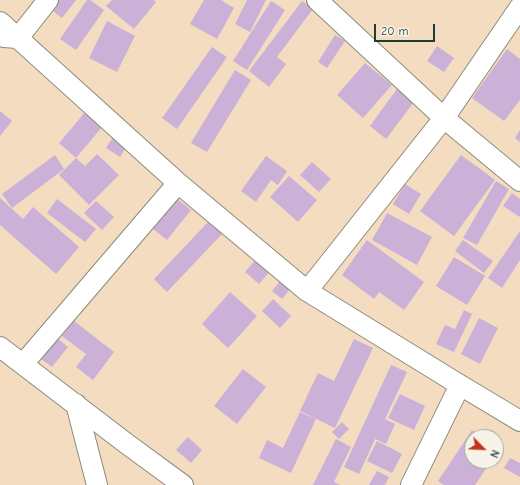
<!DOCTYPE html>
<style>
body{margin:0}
#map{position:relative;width:520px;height:485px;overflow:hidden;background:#f4dcc0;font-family:"Comic Neue",sans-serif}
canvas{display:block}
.north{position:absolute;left:464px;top:429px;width:40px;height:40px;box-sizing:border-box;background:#f7f3e8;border:1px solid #a1aaa0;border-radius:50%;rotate:114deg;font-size:11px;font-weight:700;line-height:16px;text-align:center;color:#1f3d34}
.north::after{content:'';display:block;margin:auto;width:14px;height:18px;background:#c8321e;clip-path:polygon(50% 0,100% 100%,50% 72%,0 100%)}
.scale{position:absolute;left:374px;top:24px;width:61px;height:18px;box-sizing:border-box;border:2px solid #1f3d34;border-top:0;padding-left:5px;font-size:12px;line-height:14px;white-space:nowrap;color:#1f3d34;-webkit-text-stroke:3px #f7f3e8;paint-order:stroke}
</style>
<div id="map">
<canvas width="520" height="485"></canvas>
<div class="north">N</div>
<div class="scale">20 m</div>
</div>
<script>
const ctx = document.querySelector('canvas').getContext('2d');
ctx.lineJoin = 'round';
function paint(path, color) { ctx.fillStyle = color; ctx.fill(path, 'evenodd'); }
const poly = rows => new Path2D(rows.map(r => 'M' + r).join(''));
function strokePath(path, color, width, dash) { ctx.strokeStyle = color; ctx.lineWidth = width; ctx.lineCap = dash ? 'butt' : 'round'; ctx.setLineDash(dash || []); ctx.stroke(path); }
paint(poly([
 [55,0,76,0,62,18,49,8],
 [87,0,90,0,104,10,76,50,60,39],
 [112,0,154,0,156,2,134,29,106,6],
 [204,0,221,0,234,8,217,39,190,24],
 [247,0,266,0,250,32,235,24],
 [271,1,285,10,247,70,233,61],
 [302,1,313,9,277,57,286,64,269,87,249,71],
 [107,21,135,36,117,72,89,58],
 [335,35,345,41,327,68,318,62],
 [437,46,454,58,444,72,427,61],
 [212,47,227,57,177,129,162,118],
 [507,49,520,59,520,100,504,121,472,98],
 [365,63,392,85,363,118,337,95],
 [235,70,251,80,207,152,191,143],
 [397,89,414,102,386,139,370,126],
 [0,111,12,121,0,136],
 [86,111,103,126,76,158,85,166,97,154,119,175,89,205,59,175,76,158,59,143],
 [520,130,520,142,515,138],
 [113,137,127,146,120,157,106,148],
 [55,155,64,169,12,208,2,194],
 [461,155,495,180,454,236,420,211],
 [266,156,287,171,278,185,271,180,256,202,241,191],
 [312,162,331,179,319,192,300,175],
 [289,176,317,200,298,222,270,197],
 [496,181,509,189,477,245,463,238],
 [405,184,421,194,409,214,393,204],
 [512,193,520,199,520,217,503,206],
 [0,198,23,219,33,207,79,247,56,274,0,225],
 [57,199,96,229,85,242,47,213],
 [177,199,191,210,167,240,153,229],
 [96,201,114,217,102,230,84,213],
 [387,213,432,237,417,265,372,240],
 [209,221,222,234,167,292,154,279],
 [520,231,520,260,502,288,488,278],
 [367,240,424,282,404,310,379,292,374,299,342,275],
 [463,240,493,261,484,273,455,251],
 [258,257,272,269,259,284,245,272],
 [454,257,485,276,467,305,436,286],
 [280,281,290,289,282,299,272,291],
 [230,292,257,316,228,348,202,324],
 [273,299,291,316,280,328,262,311],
 [464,310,472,314,454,352,436,344,445,325,455,329],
 [479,318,498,328,480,364,461,354],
 [74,321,114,352,93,380,76,367,86,354,62,336],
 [57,338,68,347,52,367,40,358],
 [354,339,373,348,335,428,300,411,318,373,334,381],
 [391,365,407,372,385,419,395,424,386,444,375,439,359,474,344,467],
 [243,369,266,387,237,424,214,406],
 [400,394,425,406,414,430,388,418],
 [300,412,316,419,291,473,259,458,267,440,283,448],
 [342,422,349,429,339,439,332,432],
 [472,430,482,437,472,437,472,461,491,461,475,485,444,485,438,481],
 [188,437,202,450,191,463,176,450],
 [336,439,351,447,334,482,340,485,313,485],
 [377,441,402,454,392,473,367,461],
 [510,458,520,463,520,477,504,468],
 [377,471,389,477,385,485,369,485]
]), '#cbb1d8');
const street = poly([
 [317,0,444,118,520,181],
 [0,22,178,183,307,291,460,385,520,421],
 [4,37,18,38,48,0],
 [307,291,444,118,520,7],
 [0,347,127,444,183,485],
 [23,364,178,183],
 [76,404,97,485],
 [411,485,460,385]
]);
strokePath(street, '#8a8c7a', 22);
strokePath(street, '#fff', 20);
</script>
